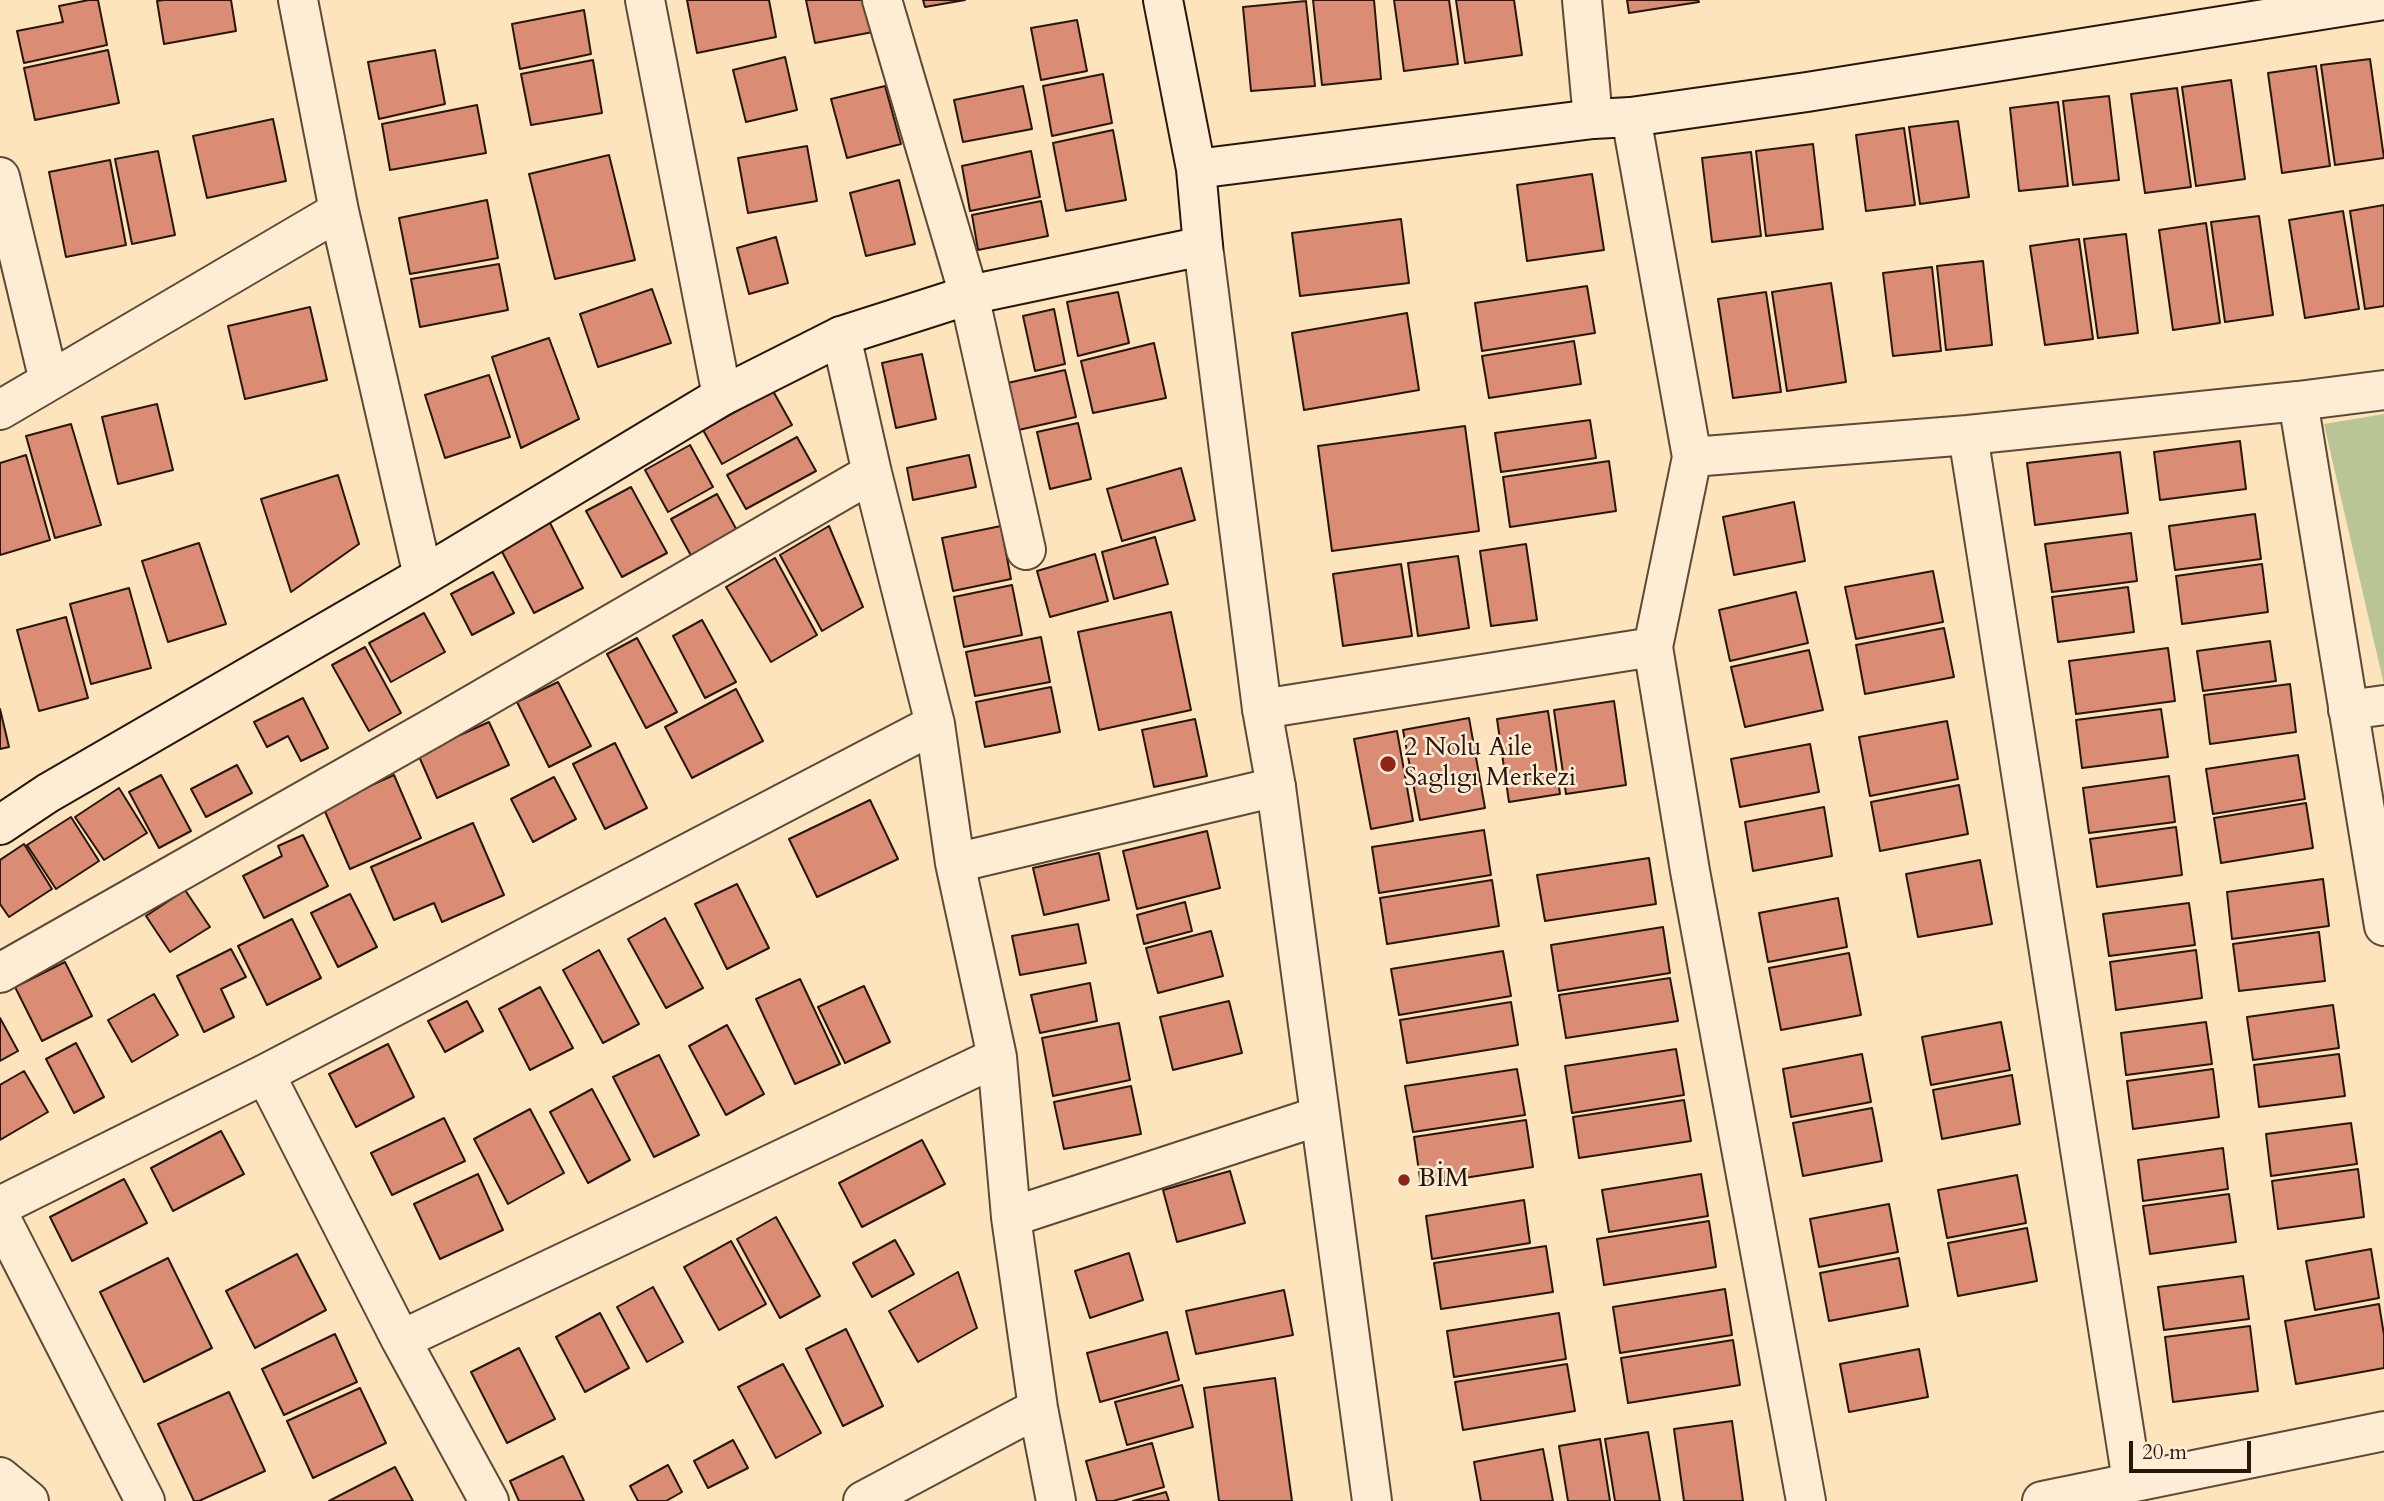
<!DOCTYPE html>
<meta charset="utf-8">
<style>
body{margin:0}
#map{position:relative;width:2384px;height:1501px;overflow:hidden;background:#fde4bd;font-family:Cardo,serif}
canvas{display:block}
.scale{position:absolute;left:2129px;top:1441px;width:122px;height:32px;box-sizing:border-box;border:4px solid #27160a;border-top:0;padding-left:9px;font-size:21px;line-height:24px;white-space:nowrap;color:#27160a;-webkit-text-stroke:5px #feedd4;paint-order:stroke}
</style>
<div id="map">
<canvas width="2384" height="1501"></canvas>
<div class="scale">20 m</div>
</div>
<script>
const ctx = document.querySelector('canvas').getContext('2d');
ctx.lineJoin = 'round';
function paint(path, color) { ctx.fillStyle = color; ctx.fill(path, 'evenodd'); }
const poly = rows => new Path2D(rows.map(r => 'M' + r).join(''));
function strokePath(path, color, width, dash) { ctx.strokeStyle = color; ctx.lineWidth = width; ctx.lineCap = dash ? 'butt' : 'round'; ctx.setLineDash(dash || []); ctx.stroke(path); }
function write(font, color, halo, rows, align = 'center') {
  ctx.font = font + ' Cardo,serif'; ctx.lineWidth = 5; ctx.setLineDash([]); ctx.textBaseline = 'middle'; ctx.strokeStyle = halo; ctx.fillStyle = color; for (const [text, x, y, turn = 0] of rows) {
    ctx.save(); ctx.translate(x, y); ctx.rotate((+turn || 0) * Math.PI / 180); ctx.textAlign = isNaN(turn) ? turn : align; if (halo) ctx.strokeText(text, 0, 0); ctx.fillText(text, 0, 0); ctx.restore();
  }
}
paint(poly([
 [2384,414,2384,685,2324,424]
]), '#bac595');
const building = poly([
 [89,0,98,0,107,45,24,63,17,31,63,22,59,6,89,0],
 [164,0,231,0,236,31,164,44,157,1,164,0],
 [687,0,769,0,776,37,697,53,687,0],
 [806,0,867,0,873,32,815,43,806,0],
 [923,0,965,0,925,7,923,0],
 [1313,0,1374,0,1381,79,1322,85,1313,0],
 [1394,0,1449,0,1458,64,1404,71,1394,0],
 [1456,0,1514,0,1522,55,1465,63,1456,0],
 [1627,0,1698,0,1699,2,1629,13,1627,0],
 [1306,1,1315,86,1251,91,1243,7,1306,1],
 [584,10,591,54,520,69,512,24,584,10],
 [1077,20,1087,71,1041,80,1031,28,1077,20],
 [108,50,119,103,35,120,24,68,108,50],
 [435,50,445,104,379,119,368,62,435,50],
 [785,57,797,110,746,122,733,70,785,57],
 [2370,59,2384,158,2335,165,2321,65,2370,59],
 [593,60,602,113,531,125,521,74,593,60],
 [2316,66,2330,166,2282,173,2268,73,2316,66],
 [1103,74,1112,123,1052,136,1043,86,1103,74],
 [2231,80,2245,179,2196,186,2182,87,2231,80],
 [885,86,901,144,847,158,831,99,885,86],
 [1023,86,1032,129,963,142,954,100,1023,86],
 [2177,88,2191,187,2145,193,2131,94,2177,88],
 [2109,96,2119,180,2073,185,2063,101,2109,96],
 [2058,102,2068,186,2019,191,2010,108,2058,102],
 [477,105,486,153,390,170,382,124,477,105],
 [273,119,286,181,207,198,193,136,273,119],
 [1958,121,1969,197,1920,204,1909,127,1958,121],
 [1904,128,1915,205,1866,211,1856,135,1904,128],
 [1113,130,1126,200,1066,211,1053,143,1113,130],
 [1813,144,1823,229,1766,236,1756,151,1813,144],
 [807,146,817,201,748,213,738,158,807,146],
 [158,151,175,235,132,244,115,159,158,151],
 [1031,151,1040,197,970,211,962,166,1031,151],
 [1751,152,1761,236,1712,242,1702,158,1751,152],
 [609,155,635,260,555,279,529,174,609,155],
 [110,160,126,245,66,257,49,172,110,160],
 [1592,174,1604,250,1527,261,1517,185,1592,174],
 [899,180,915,244,866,256,850,193,899,180],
 [487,200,498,258,410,274,399,218,487,200],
 [1041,201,1048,236,978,250,972,215,1041,201],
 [2384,205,2384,306,2365,309,2350,211,2384,205],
 [2343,211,2359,309,2305,318,2289,220,2343,211],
 [2259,216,2273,315,2225,322,2211,222,2259,216],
 [1401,219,1409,283,1300,296,1292,233,1401,219],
 [2206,223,2220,323,2173,330,2159,230,2206,223],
 [2126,234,2138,333,2098,338,2084,239,2126,234],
 [776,237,788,283,749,294,737,248,776,237],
 [2079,239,2093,339,2045,345,2030,246,2079,239],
 [1983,261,1992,345,1946,350,1937,266,1983,261],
 [499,264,508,310,420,327,411,279,499,264],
 [1932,267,1941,351,1893,356,1883,273,1932,267],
 [1831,283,1846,382,1787,391,1772,292,1831,283],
 [1587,286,1595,333,1482,351,1475,303,1587,286],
 [652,289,671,343,598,367,580,314,652,289],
 [1118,292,1129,343,1078,356,1067,302,1118,292],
 [1766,292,1781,392,1733,398,1718,299,1766,292],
 [310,307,327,380,245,399,228,326,310,307],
 [1054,309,1065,364,1035,371,1023,316,1054,309],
 [1407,313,1419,390,1304,410,1292,333,1407,313],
 [549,338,579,419,521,448,492,357,549,338],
 [1574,341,1581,384,1489,398,1482,356,1574,341],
 [1154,343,1166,398,1093,413,1081,361,1154,343],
 [922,354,936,419,896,428,882,363,922,354],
 [1065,370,1076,417,1014,431,1003,384,1065,370],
 [489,375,510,437,445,458,425,395,489,375],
 [773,391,792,425,722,464,703,430,773,391],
 [157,404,173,470,118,484,102,417,157,404],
 [1590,420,1596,458,1501,472,1495,433,1590,420],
 [1078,423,1091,479,1050,489,1037,432,1078,423],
 [71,424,101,525,55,538,26,436,71,424],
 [1465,426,1479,531,1332,551,1318,446,1465,426],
 [797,437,816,471,746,509,727,475,797,437],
 [2240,441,2246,489,2160,500,2154,452,2240,441],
 [690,445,713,487,668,512,645,470,690,445],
 [2120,452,2128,513,2035,525,2027,463,2120,452],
 [26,455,50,540,0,555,0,463,26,455],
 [969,455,976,487,913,500,907,468,969,455],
 [1609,461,1616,511,1510,527,1503,477,1609,461],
 [1181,468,1195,520,1122,541,1107,489,1181,468],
 [338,475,359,544,291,592,261,499,338,475],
 [631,487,667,553,622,577,586,511,631,487],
 [717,494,740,536,694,561,671,519,717,494],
 [1794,502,1805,561,1734,575,1723,517,1794,502],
 [2255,514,2261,559,2175,570,2169,526,2255,514],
 [549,521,583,588,534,613,499,546,549,521],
 [829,526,863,607,822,631,780,555,829,526],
 [1001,526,1011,579,953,591,942,538,1001,526],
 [2131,533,2137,581,2052,592,2045,544,2131,533],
 [1155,537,1168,584,1114,599,1102,552,1155,537],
 [199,543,226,624,168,642,142,561,199,543],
 [1526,544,1537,620,1491,626,1480,551,1526,544],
 [1095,554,1108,601,1050,617,1037,571,1095,554],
 [1458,556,1469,628,1418,636,1408,563,1458,556],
 [775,558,817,635,771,662,726,587,775,558],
 [1401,564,1412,636,1343,646,1333,574,1401,564],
 [2262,564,2268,612,2182,624,2176,576,2262,564],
 [1933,571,1943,622,1856,639,1845,587,1933,571],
 [493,572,514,613,472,635,451,594,493,572],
 [1012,585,1022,635,964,647,954,597,1012,585],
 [2128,587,2134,632,2058,642,2052,597,2128,587],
 [129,588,151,668,91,684,70,604,129,588],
 [1796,592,1808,643,1730,661,1719,610,1796,592],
 [1171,612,1191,710,1099,730,1078,632,1171,612],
 [424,613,445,652,391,682,369,643,424,613],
 [66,617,88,698,39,711,17,630,66,617],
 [702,620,736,682,705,698,673,636,702,620],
 [1944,628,1954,677,1865,694,1856,645,1944,628],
 [1041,637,1050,682,975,696,966,652,1041,637],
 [637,638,677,712,646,728,607,654,637,638],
 [2270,641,2276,681,2203,691,2197,651,2270,641],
 [365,647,401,713,369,731,332,665,365,647],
 [2168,648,2175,701,2076,714,2069,661,2168,648],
 [1809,650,1823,710,1745,727,1731,667,1809,650],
 [558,682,591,746,549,767,517,702,558,682],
 [2290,684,2296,732,2210,744,2204,695,2290,684],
 [1051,687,1060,732,985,747,976,702,1051,687],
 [736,689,763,741,692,778,665,727,736,689],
 [303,698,328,748,301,761,288,736,267,747,254,722,303,698],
 [1614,701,1626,785,1566,794,1554,710,1614,701],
 [0,709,9,747,0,749,0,709],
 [2161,709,2168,757,2082,768,2076,720,2161,709],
 [1548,711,1560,794,1509,802,1497,719,1548,711],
 [1469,718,1485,808,1420,820,1403,730,1469,718],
 [1195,719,1207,776,1154,787,1142,730,1195,719],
 [1947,721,1958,779,1870,796,1859,737,1947,721],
 [489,722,509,765,437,798,418,754,489,722],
 [1397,731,1413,821,1371,829,1354,739,1397,731],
 [615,743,647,808,605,829,573,764,615,743],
 [1810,744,1819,792,1740,807,1731,759,1810,744],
 [2298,755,2305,799,2213,814,2206,769,2298,755],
 [237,765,252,793,206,817,191,789,237,765],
 [161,775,191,831,159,848,129,792,161,775],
 [394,775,421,838,350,869,323,807,394,775],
 [2169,776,2175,822,2089,833,2083,788,2169,776],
 [554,777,576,819,533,842,511,799,554,777],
 [1959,785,1968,834,1880,851,1871,802,1959,785],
 [119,788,147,833,104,860,75,817,119,788],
 [870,800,898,859,817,897,789,839,870,800],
 [2306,803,2313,848,2221,863,2214,818,2306,803],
 [1824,807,1832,856,1753,871,1745,822,1824,807],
 [71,817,99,861,56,889,27,845,71,817],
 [473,823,504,895,442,922,434,903,394,920,371,867,473,823],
 [2176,827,2182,875,2097,887,2090,839,2176,827],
 [1484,830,1491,875,1379,893,1372,847,1484,830],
 [1207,831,1220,888,1137,909,1123,851,1207,831],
 [303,835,328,886,264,918,243,876,282,856,278,846,303,835],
 [24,844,52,889,9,917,0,904,0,860,24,844],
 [1099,853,1109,900,1044,915,1033,868,1099,853],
 [1649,858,1656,904,1545,921,1537,875,1649,858],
 [1980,860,1992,924,1918,937,1906,874,1980,860],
 [2323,879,2329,926,2232,939,2227,892,2323,879],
 [1492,880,1499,926,1387,944,1380,898,1492,880],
 [737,884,769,948,727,969,695,904,737,884],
 [185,890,210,927,170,952,146,916,185,890],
 [350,894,377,947,338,967,311,913,350,894],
 [1838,898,1847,947,1768,962,1759,913,1838,898],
 [1185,902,1192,931,1144,944,1137,915,1185,902],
 [2189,903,2195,945,2109,956,2103,914,2189,903],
 [665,918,703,988,666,1008,628,939,665,918],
 [292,919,321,978,267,1005,238,946,292,919],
 [1078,924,1086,963,1020,975,1012,936,1078,924],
 [1663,927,1670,973,1558,991,1551,945,1663,927],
 [1211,931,1223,976,1158,993,1146,948,1211,931],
 [2319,932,2325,981,2239,991,2233,944,2319,932],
 [231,949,246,977,221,989,234,1017,204,1032,177,976,231,949],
 [599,950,639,1024,603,1043,563,970,599,950],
 [2196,950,2202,998,2116,1010,2110,962,2196,950],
 [1503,951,1511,996,1399,1015,1391,969,1503,951],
 [1849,953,1861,1015,1781,1030,1769,968,1849,953],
 [65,962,92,1016,42,1041,15,987,65,962],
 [1670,978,1678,1021,1566,1038,1559,995,1670,978],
 [800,979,840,1064,795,1084,756,999,800,979],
 [1090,983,1097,1021,1040,1033,1031,995,1090,983],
 [864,986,890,1042,845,1063,818,1007,864,986],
 [540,987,573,1048,530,1070,499,1009,540,987],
 [154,994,178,1035,132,1062,108,1020,154,994],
 [467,1001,483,1031,445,1052,428,1021,467,1001],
 [1229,1001,1242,1053,1173,1070,1160,1017,1229,1001],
 [1511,1002,1518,1045,1407,1063,1400,1020,1511,1002],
 [2333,1005,2339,1048,2253,1060,2247,1017,2333,1005],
 [0,1018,18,1051,0,1061,0,1018],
 [2001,1022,2010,1070,1931,1085,1922,1037,2001,1022],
 [2206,1022,2212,1064,2126,1075,2121,1033,2206,1022],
 [1119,1023,1130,1080,1053,1096,1042,1038,1119,1023],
 [727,1025,764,1094,726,1115,689,1046,727,1025],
 [76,1043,104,1097,74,1113,46,1059,76,1043],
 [388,1044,414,1097,356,1127,329,1074,388,1044],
 [1676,1049,1684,1095,1572,1113,1565,1066,1676,1049],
 [1862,1054,1871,1102,1791,1117,1783,1069,1862,1054],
 [2339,1054,2345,1096,2259,1107,2254,1065,2339,1054],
 [659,1055,699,1135,654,1157,613,1077,659,1055],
 [1517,1069,1525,1115,1413,1132,1405,1086,1517,1069],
 [2213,1069,2219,1117,2133,1129,2127,1081,2213,1069],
 [24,1071,48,1112,0,1140,0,1085,24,1071],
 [2012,1075,2020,1124,1942,1139,1933,1090,2012,1075],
 [1131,1086,1141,1134,1064,1149,1054,1102,1131,1086],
 [592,1089,630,1160,588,1183,550,1112,592,1089],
 [1684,1100,1691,1141,1579,1158,1573,1117,1684,1100],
 [1872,1108,1882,1161,1803,1176,1793,1123,1872,1108],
 [530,1109,564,1173,508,1204,474,1139,530,1109],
 [444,1118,465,1161,392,1195,371,1153,444,1118],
 [1526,1120,1533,1167,1421,1185,1414,1137,1526,1120],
 [2351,1123,2357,1164,2271,1176,2266,1134,2351,1123],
 [221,1131,244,1174,173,1211,151,1168,221,1131],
 [922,1140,945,1184,862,1227,839,1183,922,1140],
 [2223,1148,2228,1189,2143,1201,2138,1160,2223,1148],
 [2358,1169,2364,1217,2278,1229,2272,1181,2358,1169],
 [1230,1171,1245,1223,1177,1242,1163,1190,1230,1171],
 [478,1174,503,1230,440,1259,414,1204,478,1174],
 [1701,1174,1708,1216,1609,1232,1602,1190,1701,1174],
 [2017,1175,2026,1223,1947,1238,1938,1190,2017,1175],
 [124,1179,147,1223,72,1261,50,1217,124,1179],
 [2229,1194,2236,1242,2150,1254,2143,1206,2229,1194],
 [1524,1200,1530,1243,1432,1259,1426,1216,1524,1200],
 [1889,1204,1898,1252,1819,1267,1810,1219,1889,1204],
 [776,1217,820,1296,780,1318,737,1239,776,1217],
 [1709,1221,1716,1267,1604,1285,1597,1239,1709,1221],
 [2027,1228,2037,1281,1958,1296,1948,1243,2027,1228],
 [895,1240,914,1274,872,1297,853,1263,895,1240],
 [731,1241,766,1304,719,1330,684,1267,731,1241],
 [1546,1246,1553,1292,1441,1309,1434,1263,1546,1246],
 [2371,1249,2379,1298,2315,1310,2306,1261,2371,1249],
 [1129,1253,1143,1300,1090,1318,1075,1271,1129,1253],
 [297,1254,326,1310,255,1348,226,1291,297,1254],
 [168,1258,212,1348,144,1382,100,1292,168,1258],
 [1899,1258,1908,1306,1829,1321,1820,1273,1899,1258],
 [958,1272,977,1328,918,1362,889,1311,958,1272],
 [2243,1276,2249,1319,2164,1330,2158,1287,2243,1276],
 [653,1287,683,1342,647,1362,617,1307,653,1287],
 [1725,1289,1732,1335,1620,1353,1613,1307,1725,1289],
 [1284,1290,1293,1335,1196,1354,1186,1311,1284,1290],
 [2379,1304,2384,1335,2384,1368,2296,1384,2285,1321,2379,1304],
 [600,1313,629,1368,585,1392,556,1337,600,1313],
 [1559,1313,1566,1359,1454,1377,1447,1331,1559,1313],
 [2250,1326,2258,1391,2173,1402,2165,1337,2250,1326],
 [846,1329,883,1406,843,1426,806,1349,846,1329],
 [1167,1332,1179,1380,1100,1402,1087,1353,1167,1332],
 [335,1334,357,1382,284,1415,262,1369,335,1334],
 [1733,1340,1740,1385,1628,1403,1621,1358,1733,1340],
 [519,1348,555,1419,507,1443,471,1372,519,1348],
 [1919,1349,1928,1397,1849,1412,1840,1364,1919,1349],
 [783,1364,821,1433,776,1458,738,1387,783,1364],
 [1567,1364,1575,1411,1463,1430,1455,1382,1567,1364],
 [1275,1378,1292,1501,1219,1501,1204,1388,1275,1378],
 [1182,1385,1193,1427,1127,1445,1115,1402,1182,1385],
 [360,1388,386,1443,313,1478,287,1421,360,1388],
 [229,1392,265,1471,199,1501,194,1501,158,1424,229,1392],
 [1732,1421,1743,1501,1684,1501,1674,1429,1732,1421],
 [1648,1432,1660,1501,1615,1501,1605,1439,1648,1432],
 [1600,1439,1610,1501,1568,1501,1559,1446,1600,1439],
 [733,1440,748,1468,708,1488,694,1461,733,1440],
 [1152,1443,1164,1487,1113,1501,1097,1501,1086,1461,1152,1443],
 [1543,1449,1553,1501,1481,1501,1474,1462,1543,1449],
 [563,1456,584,1501,519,1501,510,1481,563,1456],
 [668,1465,682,1492,666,1501,638,1501,630,1486,668,1465],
 [395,1467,413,1501,329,1501,395,1467],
 [1166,1492,1169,1501,1133,1501,1166,1492]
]);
paint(building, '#da8c75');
strokePath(building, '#27160a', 2);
const minor = poly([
 [298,0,339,211,423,576],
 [645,0,722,396],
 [882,0,969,295,1026,550],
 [1582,0,1593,119],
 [1631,117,1692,457,1653,647,1690,871,1806,1501],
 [0,177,49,381],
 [841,336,872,473,935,724,955,863,997,1057,1011,1217,1038,1408,1056,1501],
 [2298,401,2384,926],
 [0,410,339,211],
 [1968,435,2132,1481],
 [1692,457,1968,435,2298,401,2384,390],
 [1262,709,1653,647],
 [2348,710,2384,705],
 [955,863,1276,787],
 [0,973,434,727,872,473],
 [265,1074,401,1340,489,1501],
 [0,1206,265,1074,935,724],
 [0,1217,145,1501],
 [1011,1217,1319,1116],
 [401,1340,997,1057],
 [0,1477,29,1501],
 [863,1501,1038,1408],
 [2042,1501,2384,1431]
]);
const tertiary = poly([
 [1203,246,1262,709,1276,787,1372,1501]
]);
const secondary = poly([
 [1196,169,1593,119,1631,117,1807,92,2384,0],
 [0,825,48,793,423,576,722,396,841,336,969,295,1203,246,1196,169,1163,0]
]);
strokePath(minor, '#5c4a37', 42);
strokePath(tertiary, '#5c4a37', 42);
strokePath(secondary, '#27160a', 42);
strokePath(minor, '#feedd4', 38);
strokePath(tertiary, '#feedd4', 38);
strokePath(secondary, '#feedd4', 38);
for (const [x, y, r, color] of [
 [1388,764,9,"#8f2418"],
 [1404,1180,7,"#8f2418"]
]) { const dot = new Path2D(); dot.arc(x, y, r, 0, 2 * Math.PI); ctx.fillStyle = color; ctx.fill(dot); strokePath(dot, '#feedd4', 2.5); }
write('26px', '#27160a', '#feedd4', [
 ["2 Nolu Aile",1404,749],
 ["Saglıgı Merkezi",1404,779],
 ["BİM",1418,1180]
], 'left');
</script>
